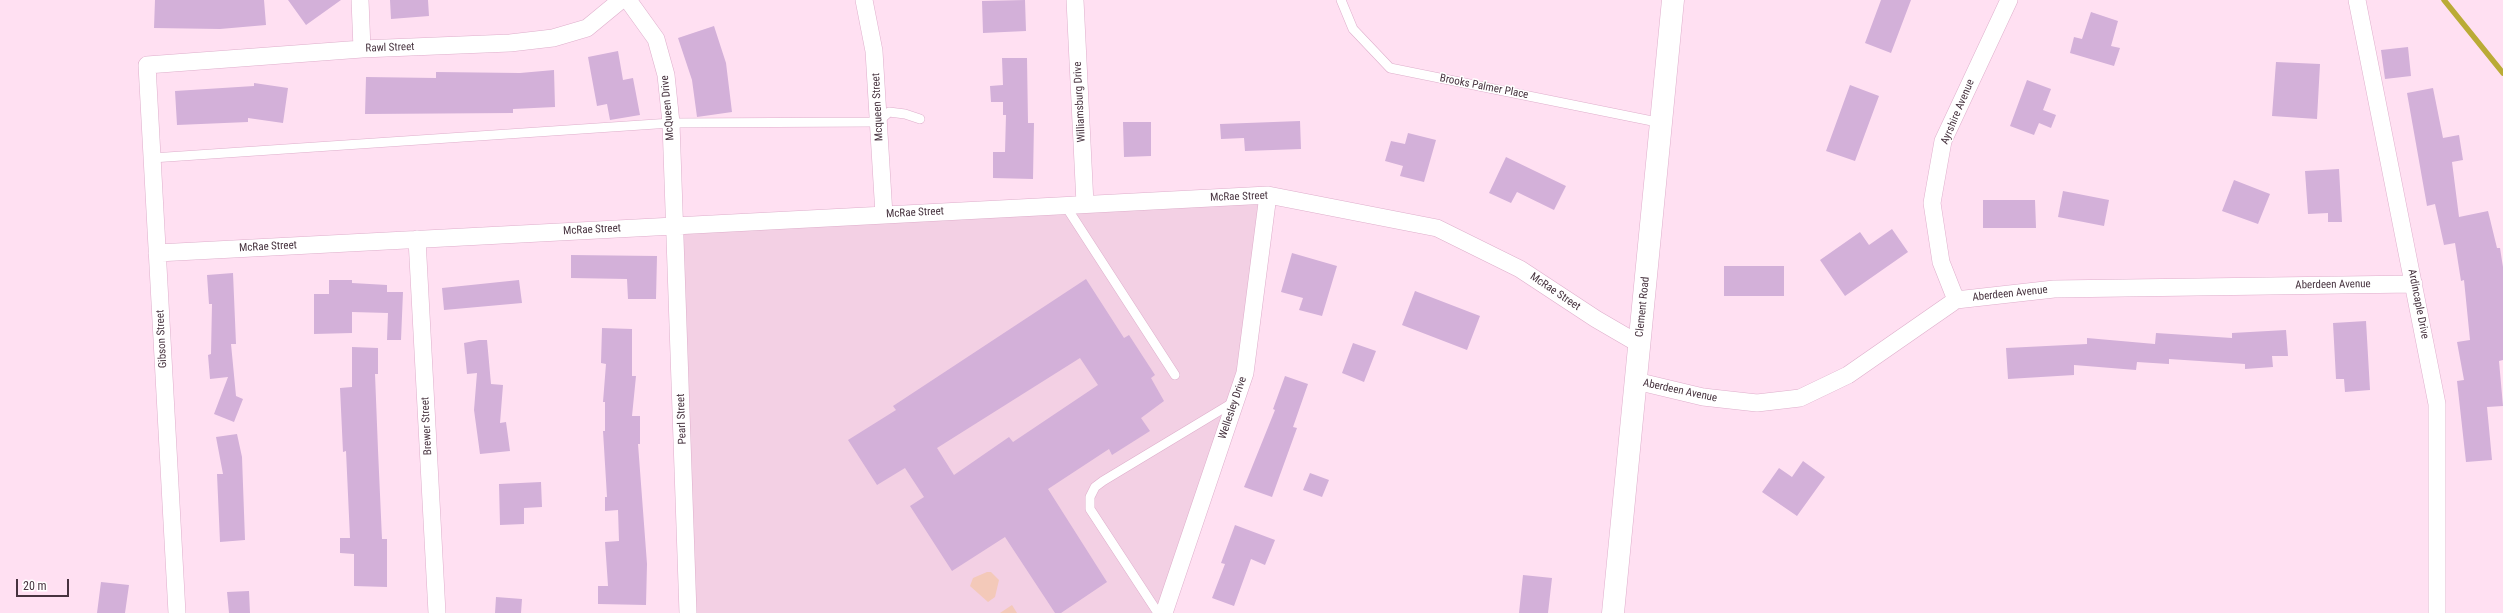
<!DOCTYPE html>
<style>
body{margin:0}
#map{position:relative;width:2503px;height:613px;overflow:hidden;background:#ffe0f2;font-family:"Roboto Condensed",sans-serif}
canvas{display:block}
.scale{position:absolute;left:16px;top:579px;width:53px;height:18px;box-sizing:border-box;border:2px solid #47333f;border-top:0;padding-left:5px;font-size:12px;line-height:14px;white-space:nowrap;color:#47333f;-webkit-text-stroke:3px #fff;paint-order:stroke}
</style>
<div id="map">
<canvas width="2503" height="613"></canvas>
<div class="scale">20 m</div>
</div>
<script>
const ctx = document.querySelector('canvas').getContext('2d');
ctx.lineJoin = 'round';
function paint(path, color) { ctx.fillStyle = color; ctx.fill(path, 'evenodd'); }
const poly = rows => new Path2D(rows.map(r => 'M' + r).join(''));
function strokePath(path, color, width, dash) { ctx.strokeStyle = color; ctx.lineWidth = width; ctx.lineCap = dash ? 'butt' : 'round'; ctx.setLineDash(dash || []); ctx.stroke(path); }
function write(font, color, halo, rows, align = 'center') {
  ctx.font = font + ' "Roboto Condensed",sans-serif'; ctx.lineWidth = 3; ctx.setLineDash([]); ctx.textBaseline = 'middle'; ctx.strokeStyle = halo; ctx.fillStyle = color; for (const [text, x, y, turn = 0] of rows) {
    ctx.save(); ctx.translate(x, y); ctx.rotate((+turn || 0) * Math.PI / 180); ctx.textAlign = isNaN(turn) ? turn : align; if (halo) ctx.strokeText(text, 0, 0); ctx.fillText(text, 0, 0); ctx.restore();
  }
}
paint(poly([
 [1268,195,1245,373,1163,613,688,613,675,226]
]), '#f3d0e4');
paint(poly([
 [987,572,991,572,999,580,995,597,988,602,970,586,973,578],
 [1012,605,1017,613,1000,613]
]), '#f3c9b9');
strokePath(poly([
 [2444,0,2503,73]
]), '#baab36', 5.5);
paint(poly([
 [155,0,264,0,266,25,220,29,154,28],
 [288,0,341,0,306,25],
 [390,0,428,0,429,16,391,19],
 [1025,0,1026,31,983,33,982,1],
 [1881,0,1911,0,1891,53,1865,43],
 [2091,12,2118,21,2111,46,2120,48,2114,66,2070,53,2074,37,2082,39],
 [714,26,726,63,732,112,697,117,692,80,678,38],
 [2408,47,2411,76,2385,79,2381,50],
 [618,51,623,80,633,78,640,115,610,120,607,104,597,106,588,57],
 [1002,58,1027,58,1028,123,1034,123,1033,179,993,178,993,152,1005,152,1006,115,1003,115,1003,102,991,102,990,86,1003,85],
 [2276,62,2320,64,2317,119,2272,116],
 [554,70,555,107,513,109,513,113,365,114,366,77,436,78,436,72,520,73],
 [2027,80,2051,89,2043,110,2056,115,2051,128,2039,123,2034,135,2010,126],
 [254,83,288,88,283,123,248,118,248,122,177,125,175,91,254,86],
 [1850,85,1879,96,1855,161,1826,151],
 [2433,88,2443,138,2459,135,2463,160,2452,162,2459,217,2488,211,2497,248,2500,248,2503,267,2503,360,2499,361,2503,406,2487,407,2492,460,2466,462,2457,381,2464,380,2457,342,2470,340,2464,280,2461,281,2455,243,2444,245,2435,204,2427,206,2407,93],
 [1300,121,1301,149,1245,151,1244,138,1221,139,1220,124],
 [1123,122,1151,122,1151,156,1124,157],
 [1408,133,1436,140,1424,182,1400,176,1403,166,1385,161,1391,141,1405,144],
 [1506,157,1566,186,1554,210,1517,192,1511,203,1489,193],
 [2339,169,2342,222,2328,222,2328,213,2308,214,2305,171],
 [2234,180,2270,194,2258,224,2222,211],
 [2063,191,2109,200,2104,226,2058,217],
 [1983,200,2035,200,2036,228,1983,228],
 [1892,229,1908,252,1845,296,1820,260,1860,232,1869,245],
 [1292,253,1337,266,1322,316,1299,310,1303,298,1281,292],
 [571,255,657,256,656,299,628,299,627,279,571,278],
 [1724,266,1784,266,1784,296,1724,296],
 [233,273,236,344,231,344,236,396,243,399,234,422,214,414,228,377,210,379,208,355,211,354,212,304,209,304,207,275],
 [1086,279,1124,338,1129,335,1155,375,1151,378,1164,401,1141,418,1150,431,1112,455,1109,449,1048,489,1107,582,1061,613,1055,613,1005,537,952,571,910,506,924,497,905,468,877,485,848,440,896,410,893,406],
 [1080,358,1098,385,1013,442,1009,437,954,475,937,448],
 [329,280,352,280,352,283,387,285,387,292,403,292,401,340,387,340,388,313,352,312,352,333,314,334,314,294,329,294],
 [519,280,522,303,444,310,442,288],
 [1415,291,1480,316,1467,350,1402,325],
 [2366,321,2370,390,2345,392,2344,379,2336,379,2333,323],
 [602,328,632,329,632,376,636,376,632,416,640,416,640,444,638,444,647,564,646,605,598,604,598,586,608,586,605,542,619,541,618,510,605,511,605,497,607,497,603,431,605,431,605,402,603,402,606,364,601,363],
 [2286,330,2288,356,2272,356,2273,367,2245,369,2245,364,2169,359,2169,364,2137,362,2136,370,2074,365,2074,375,2008,379,2006,348,2087,344,2087,338,2155,344,2156,333,2232,338,2232,333],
 [479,340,487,340,491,384,503,385,500,423,506,422,510,451,480,454,474,410,477,373,467,374,464,343],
 [1353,343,1376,351,1364,382,1342,373],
 [352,347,378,348,378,374,375,374,378,450,382,539,387,539,387,587,354,586,354,554,340,553,340,538,350,538,346,451,343,452,340,388,352,387],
 [1285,376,1308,384,1293,427,1297,428,1272,497,1244,487,1275,410,1273,409],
 [237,434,242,457,245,540,220,542,217,474,223,474,216,437],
 [1803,461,1825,477,1797,516,1762,492,1779,468,1792,477],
 [1310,473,1329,480,1322,497,1303,490],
 [541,482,542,507,524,508,524,524,500,525,499,484],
 [1235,525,1275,540,1265,565,1251,559,1234,606,1212,598,1225,564,1221,563],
 [1523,575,1552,578,1548,613,1519,613],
 [101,582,129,585,125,613,97,613],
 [249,591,250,613,229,613,227,592],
 [496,597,522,599,521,613,495,613]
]), '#d3b0d9');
const service = poly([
 [1341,0,1353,29,1390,68,1662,123],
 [152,158,671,123,878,122,889,112,905,114,920,119],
 [1065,205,1175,375],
 [1158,613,1090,509,1090,497,1095,487,1103,481,1234,402]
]);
const minor = poly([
 [360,0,362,49],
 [628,0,656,39,666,75,671,123,688,613],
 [864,0,874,51,884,215],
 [1075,0,1085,204],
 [2357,0,2437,404,2437,613],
 [417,239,437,613],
 [157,253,1268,195,1437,228,1520,269,1596,319,1639,344],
 [1956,300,1941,262,1932,203,1943,141,2009,0],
 [1636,381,1703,397,1757,403,1800,398,1848,375,1956,300,2054,289,2414,284],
 [177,613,147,65,362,49,510,43,553,38,587,28,621,0],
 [1164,613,1245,373,1268,195]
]);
const tertiary = poly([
 [1613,613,1673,0]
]);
strokePath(service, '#deaecb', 10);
strokePath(minor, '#deaecb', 18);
strokePath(tertiary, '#deaecb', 23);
strokePath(service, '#fff', 9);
strokePath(minor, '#fff', 17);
strokePath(tertiary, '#fff', 22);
write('11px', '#47333f', '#fff', [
 ["Rawl Street",390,48,-2],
 ["Brooks Palmer Place",1484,87,11],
 ["Williamsburg Drive",1080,102,-93],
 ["Mcqueen Street",878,107,-93],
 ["McQueen Drive",668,108,-95],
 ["Ayrshire Avenue",1958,112,-67],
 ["McRae Street",1239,197,-2],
 ["McRae Street",915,213,-3],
 ["McRae Street",592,230,-3],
 ["McRae Street",268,247,-3],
 ["Aberdeen Avenue",2333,285,-1],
 ["McRae Street",1555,292,34],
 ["Aberdeen Avenue",2010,294,-6],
 ["Ardincaple Drive",2418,304,79],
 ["Clement Road",1643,307,-84],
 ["Gibson Street",162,339,-93],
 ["Aberdeen Avenue",1680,391,12],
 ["Wellesley Drive",1233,408,-71],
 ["Pearl Street",682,419,-92],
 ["Brewer Street",427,426,-93]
]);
</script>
